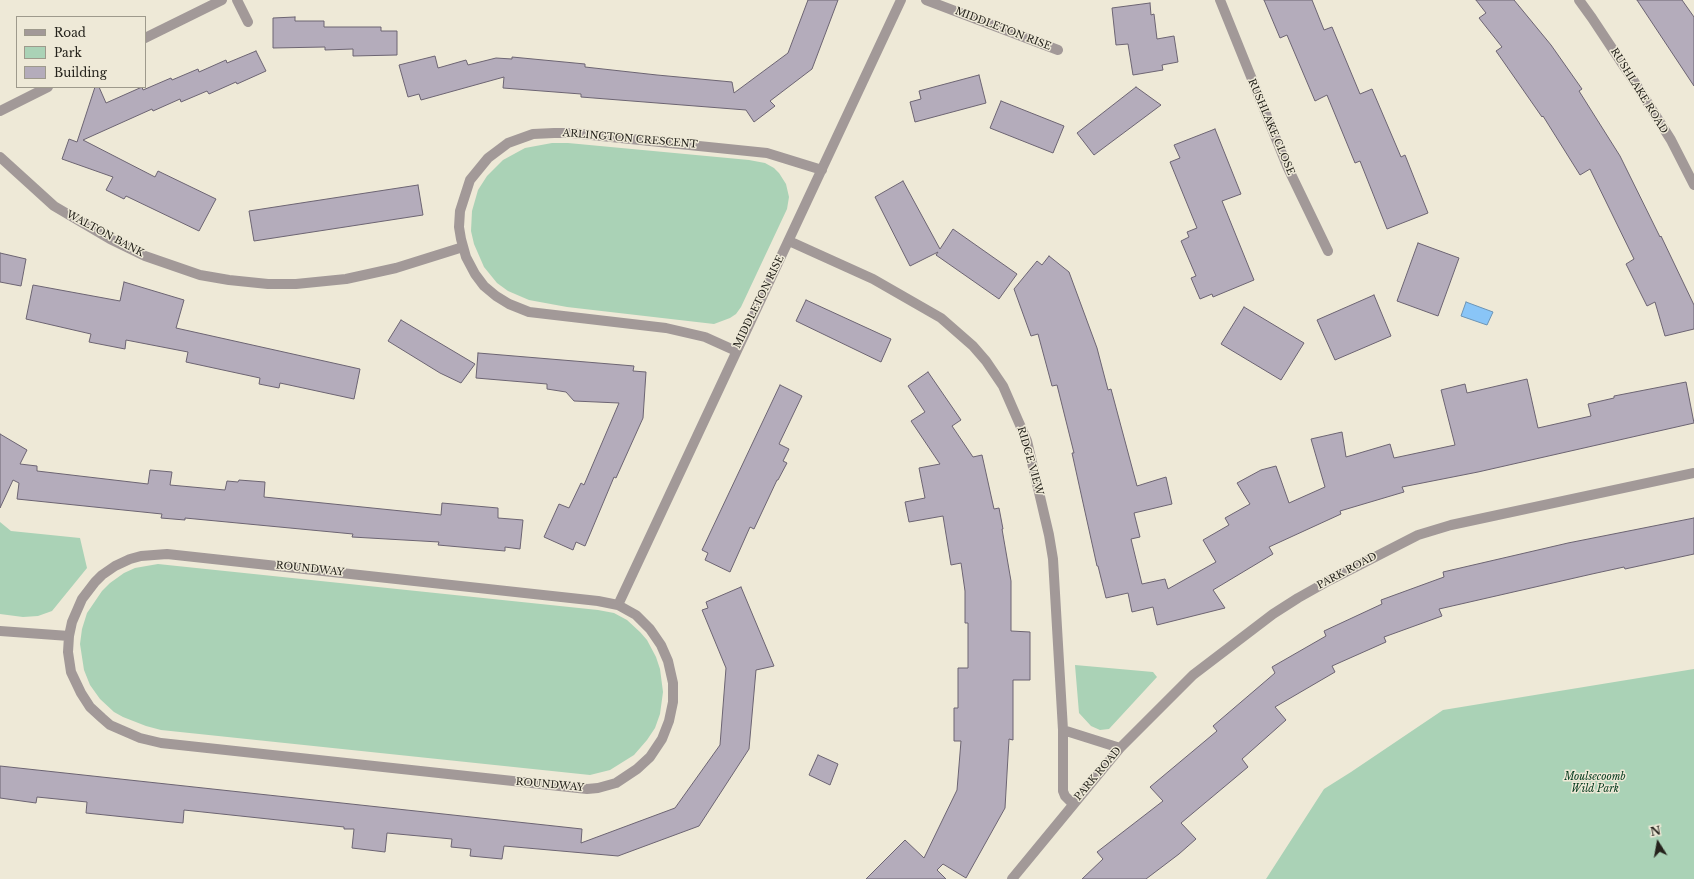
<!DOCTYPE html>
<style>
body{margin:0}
#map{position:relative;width:1694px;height:879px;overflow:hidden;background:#eee9d7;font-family:"Libre Baskerville",serif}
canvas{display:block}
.legend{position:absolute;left:16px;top:16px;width:130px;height:72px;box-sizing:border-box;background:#eee9d7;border:1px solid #9e9a8c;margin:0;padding:5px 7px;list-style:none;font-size:12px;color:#25231c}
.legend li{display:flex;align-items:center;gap:8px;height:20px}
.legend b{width:20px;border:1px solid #9e9a8c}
.north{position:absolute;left:1638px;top:823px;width:40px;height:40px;-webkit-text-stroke:3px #eee9d7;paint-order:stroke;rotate:349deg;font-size:11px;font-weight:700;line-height:16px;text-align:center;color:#25231c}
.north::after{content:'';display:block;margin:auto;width:14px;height:18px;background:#25231c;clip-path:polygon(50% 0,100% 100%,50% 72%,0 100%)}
</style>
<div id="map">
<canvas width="1694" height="879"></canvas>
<ul class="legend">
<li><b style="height:5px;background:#a29998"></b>Road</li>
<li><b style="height:11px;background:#aad2b6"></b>Park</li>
<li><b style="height:11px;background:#b4acbb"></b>Building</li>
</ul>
<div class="north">N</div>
</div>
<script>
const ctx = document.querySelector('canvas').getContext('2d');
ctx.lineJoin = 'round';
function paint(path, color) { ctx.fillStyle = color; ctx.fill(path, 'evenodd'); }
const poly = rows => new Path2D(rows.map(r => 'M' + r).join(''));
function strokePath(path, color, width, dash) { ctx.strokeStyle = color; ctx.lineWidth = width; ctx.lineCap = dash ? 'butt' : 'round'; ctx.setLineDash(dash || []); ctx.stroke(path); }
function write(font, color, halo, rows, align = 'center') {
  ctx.font = font + ' "Libre Baskerville",serif'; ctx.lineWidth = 3; ctx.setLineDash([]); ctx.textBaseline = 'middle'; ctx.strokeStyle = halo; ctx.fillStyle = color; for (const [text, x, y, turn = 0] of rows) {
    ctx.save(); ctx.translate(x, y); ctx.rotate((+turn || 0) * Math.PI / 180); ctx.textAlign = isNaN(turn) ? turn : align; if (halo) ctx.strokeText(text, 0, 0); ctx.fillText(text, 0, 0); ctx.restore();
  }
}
paint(poly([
 [552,143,568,143,749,160,765,163,774,168,779,173,786,184,789,197,787,209,741,307,736,314,730,318,714,324,567,307,529,300,508,291,497,283,484,267,474,244,471,231,472,211,478,190,487,176,503,160,525,148],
 [0,522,11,531,80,538,87,568,52,611,38,616,23,617,0,614],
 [158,564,598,610,614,613,627,620,640,632,647,640,656,657,660,669,663,692,660,714,655,728,647,740,634,755,610,770,590,775,161,730,146,726,123,717,114,712,100,699,90,685,84,670,80,644,82,629,87,613,102,591,110,583,124,573,135,568],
 [1075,665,1153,672,1157,677,1109,729,1100,730,1091,726,1079,713],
 [1694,669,1694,879,1266,879,1324,789,1351,772,1443,710]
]), '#aad2b6');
const water = poly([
 [1466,302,1493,312,1487,325,1461,316,1466,302]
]);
paint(water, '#89c5f7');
strokePath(water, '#6b94b5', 1);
const building = poly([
 [808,0,838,0,812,69,770,101,775,106,754,122,746,110,581,97,581,94,503,88,504,77,421,100,419,94,408,97,399,65,435,56,438,68,466,60,468,65,496,58,512,59,512,57,585,64,585,67,657,75,732,82,734,93,788,53,808,0],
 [1264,0,1312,0,1324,30,1332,27,1360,94,1372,89,1401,157,1405,155,1428,213,1387,229,1360,161,1355,163,1327,95,1315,101,1287,35,1280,38,1264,0],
 [1476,0,1514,0,1551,45,1582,89,1579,91,1620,156,1660,237,1661,236,1694,305,1694,329,1665,336,1655,302,1647,306,1626,264,1634,259,1590,169,1580,175,1543,116,1542,117,1496,51,1502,47,1479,18,1486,13,1476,0],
 [1637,0,1682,0,1694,17,1694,86,1637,0],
 [1150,3,1151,15,1154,14,1157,39,1174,36,1178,62,1162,65,1163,70,1133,75,1128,44,1116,45,1112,8,1150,3],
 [295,17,295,21,324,21,324,27,381,27,381,31,397,31,397,55,353,56,353,49,325,50,325,47,273,48,273,18,295,17],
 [256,51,266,71,237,84,236,82,209,94,207,91,181,102,180,99,153,111,152,109,83,140,155,177,158,171,216,199,199,231,126,196,124,199,106,190,113,177,62,159,69,139,77,142,95,87,99,87,106,103,142,87,143,90,171,78,172,80,198,69,199,72,226,60,227,63,256,51],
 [979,75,986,103,915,122,910,102,921,99,919,91,979,75],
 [1136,87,1161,105,1094,155,1077,133,1136,87],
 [1001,101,1064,126,1053,153,990,128,1001,101],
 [1215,129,1241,194,1222,201,1254,280,1213,297,1212,294,1200,299,1191,278,1196,276,1181,241,1189,237,1187,232,1197,228,1170,162,1180,158,1174,145,1215,129],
 [903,181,940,249,953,229,1017,274,999,299,936,255,938,252,910,266,875,197,903,181],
 [418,185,423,215,254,241,249,211,418,185],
 [1418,243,1459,258,1438,316,1397,301,1418,243],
 [0,253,26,259,21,286,0,282,0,253],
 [1049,256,1069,272,1097,348,1108,390,1111,389,1137,486,1166,477,1172,504,1134,513,1140,537,1131,539,1142,584,1165,579,1168,589,1216,562,1203,540,1229,525,1225,518,1250,504,1237,483,1261,470,1276,466,1289,503,1325,487,1311,439,1342,432,1346,457,1390,444,1394,458,1455,445,1441,390,1465,384,1467,393,1527,379,1538,428,1591,416,1588,404,1614,398,1614,396,1686,382,1694,423,1478,472,1402,487,1404,492,1340,511,1341,514,1269,547,1273,554,1213,590,1225,608,1157,625,1153,607,1132,612,1128,593,1106,598,1098,566,1097,566,1072,453,1074,453,1057,385,1052,386,1038,334,1031,336,1014,289,1037,261,1042,265,1049,256],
 [124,282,184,300,176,328,360,369,354,399,280,383,279,388,259,384,260,378,186,362,188,352,126,340,125,349,89,342,91,334,26,319,33,285,120,301,124,282],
 [1374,295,1391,336,1335,360,1317,320,1374,295],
 [806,300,891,339,881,362,796,321,806,300],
 [1244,307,1304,343,1281,380,1221,344,1244,307],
 [401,320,475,364,461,383,440,373,388,341,401,320],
 [478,353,634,366,633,371,646,372,643,418,616,478,614,477,585,546,576,542,573,550,544,537,559,504,569,508,581,483,584,485,619,403,574,401,566,392,547,389,547,384,476,378,478,353],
 [928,372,961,420,952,426,973,457,982,455,994,509,999,508,1003,529,1002,529,1011,581,1011,631,1030,632,1030,680,1013,680,1013,740,1009,739,1005,808,966,878,943,864,937,870,946,879,866,879,905,840,924,858,957,790,961,741,954,741,954,708,958,708,958,668,968,668,968,623,965,623,965,591,961,563,951,565,943,516,909,522,905,502,925,498,919,468,940,464,911,421,925,412,908,386,928,372],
 [780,385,802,396,779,444,789,449,783,461,787,463,778,480,777,480,754,529,750,527,730,572,705,560,708,553,702,550,780,385],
 [0,434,27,450,20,464,37,466,37,471,148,484,150,470,172,472,170,485,225,490,227,481,238,482,239,480,265,482,264,497,441,515,442,503,498,508,498,518,523,520,520,549,505,547,505,551,438,545,439,542,352,537,353,534,185,518,185,520,161,518,162,514,17,499,19,483,13,480,0,508,0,434],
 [1694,518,1694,554,1625,569,1624,567,1592,574,1439,609,1442,616,1384,637,1386,642,1332,666,1335,672,1275,707,1286,720,1242,759,1248,767,1181,823,1196,839,1179,854,1146,879,1082,879,1103,859,1097,852,1163,801,1150,787,1217,731,1213,726,1275,673,1272,667,1326,636,1324,631,1382,604,1381,600,1444,577,1443,572,1568,543,1694,518],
 [741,587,774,666,756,670,749,749,699,826,618,856,504,846,502,859,470,856,471,849,451,847,452,839,387,833,385,852,352,848,354,829,344,829,344,827,184,810,183,823,86,813,87,802,37,797,36,803,0,798,0,766,582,829,581,843,675,808,720,745,726,668,702,610,708,608,706,602,741,587],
 [818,755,838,764,830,785,809,775,818,755]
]);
paint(building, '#b4acbb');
strokePath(building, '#6c6472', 1);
strokePath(poly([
 [237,0,248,22],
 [926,0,1058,50],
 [1220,0,1287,166,1328,251],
 [1579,0,1592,18,1639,89,1671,140,1694,185],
 [145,38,222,0],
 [0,111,48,87],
 [0,157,54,206,110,239,145,256,200,275,229,280,268,284,296,284,346,279,396,268,463,247],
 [789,241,873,279,941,318,973,346,986,361,1003,386,1027,441,1049,535,1053,559,1063,730,1063,791,1065,796,1073,804],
 [736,351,705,337,666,328,529,312,509,304,496,296,484,286,475,274,466,257,461,239,459,227,460,211,470,180,488,158,508,143,533,134,554,133,572,133,767,153,822,170],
 [167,554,598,601,618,605,636,615,650,629,661,645,668,661,673,683,673,702,669,721,662,739,650,757,637,769,616,783,598,788,587,789,161,743,140,738,110,725,102,718,90,707,81,693,71,672,68,652,69,636,72,622,82,599,95,582,102,575,115,566,130,559,141,556,167,554],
 [618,605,901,0],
 [0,631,69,636],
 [1063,730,1120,748],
 [1012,879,1120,748,1193,675,1273,614,1298,598,1330,580,1418,535,1451,525,1694,473]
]), '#a29998', 10);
write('10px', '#25231c', '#eee9d7', [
 ["MIDDLETON RISE",1003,29,21],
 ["RUSHLAKE ROAD",1639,91,58],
 ["RUSHLAKE CLOSE",1271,127,67],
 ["ARLINGTON CRESCENT",630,139,5],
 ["WALTON BANK",105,234,28],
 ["MIDDLETON RISE",759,302,-64],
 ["RIDGE VIEW",1030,461,74],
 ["ROUNDWAY",310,569,6],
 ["PARK ROAD",1347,571,-28],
 ["PARK ROAD",1098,774,-50],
 ["ROUNDWAY",550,785,5]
]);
write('italic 10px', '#00371a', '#eee9d7', [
 ["Moulsecoomb",1595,777],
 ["Wild Park",1595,789]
]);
</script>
